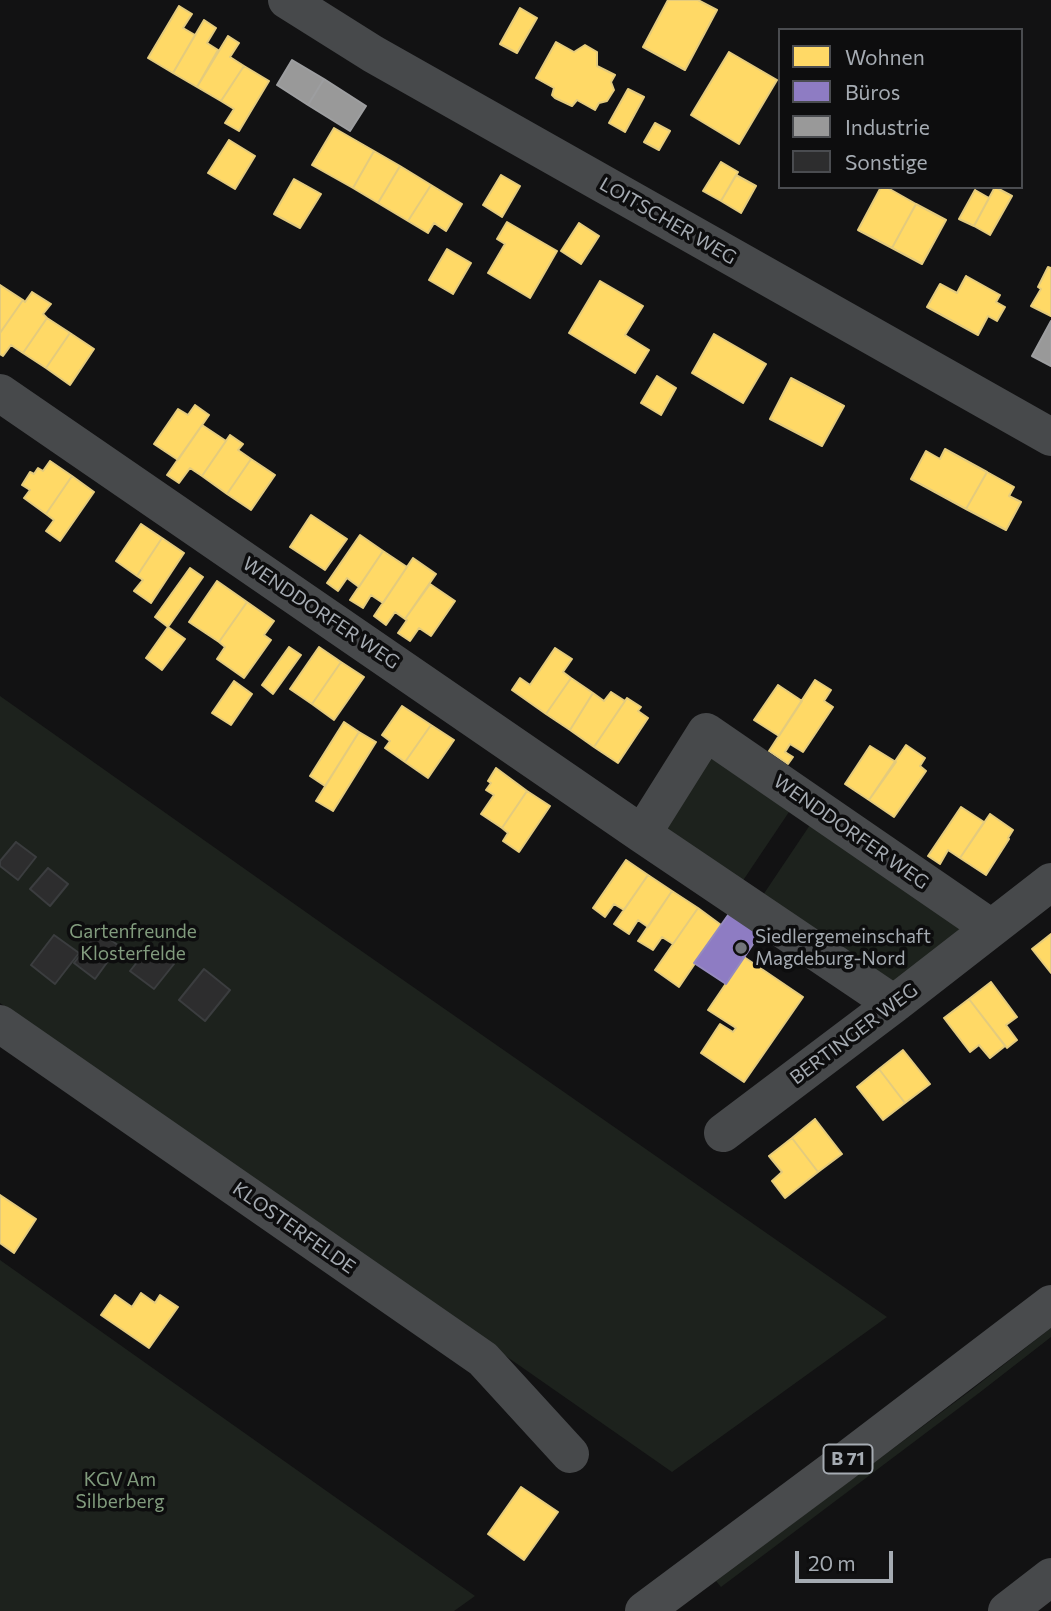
<!DOCTYPE html>
<meta charset="utf-8">
<style>
body{margin:0}
#map{position:relative;width:1051px;height:1611px;overflow:hidden;background:#121213;font-family:Commissioner,sans-serif}
canvas{display:block}
.legend{position:absolute;left:778px;top:28px;width:245px;height:161px;box-sizing:border-box;background:#0d0d0e;border:2px solid #4a4c50;margin:0;padding:9px 12px;list-style:none;font-size:21px;color:#a5abb2}
.legend li{display:flex;align-items:center;gap:14px;height:35px}
.legend b{width:35px;border:2px solid #4a4c50}
.scale{position:absolute;left:795px;top:1551px;width:98px;height:32px;box-sizing:border-box;border:4px solid #a5abb2;border-top:0;padding-left:9px;font-size:21px;line-height:24px;white-space:nowrap;color:#a5abb2;-webkit-text-stroke:5px #0d0d0e;paint-order:stroke}
</style>
<div id="map">
<canvas width="1051" height="1611"></canvas>
<ul class="legend">
<li><b style="height:19px;background:#ffd966"></b>Wohnen</li>
<li><b style="height:19px;background:#8e7cc3"></b>Büros</li>
<li><b style="height:19px;background:#999"></b>Industrie</li>
<li><b style="height:19px;background:#2d2d2e"></b>Sonstige</li>
</ul>
<div class="scale">20 m</div>
</div>
<script>
const ctx = document.querySelector('canvas').getContext('2d');
ctx.lineJoin = 'round';
function paint(path, color) { ctx.fillStyle = color; ctx.fill(path, 'evenodd'); }
const poly = rows => new Path2D(rows.map(r => 'M' + r).join(''));
function strokePath(path, color, width, dash) { ctx.strokeStyle = color; ctx.lineWidth = width; ctx.lineCap = dash ? 'butt' : 'round'; ctx.setLineDash(dash || []); ctx.stroke(path); }
function write(font, color, halo, rows, align = 'center') {
  ctx.font = font + ' Commissioner,sans-serif'; ctx.lineWidth = 7; ctx.setLineDash([]); ctx.textBaseline = 'middle'; ctx.strokeStyle = halo; ctx.fillStyle = color; for (const [text, x, y, turn = 0] of rows) {
    ctx.save(); ctx.translate(x, y); ctx.rotate((+turn || 0) * Math.PI / 180); ctx.textAlign = isNaN(turn) ? turn : align; if (halo) ctx.strokeText(text, 0, 0); ctx.fillText(text, 0, 0); ctx.restore();
  }
}
paint(poly([
 [0,696,327,927,887,1317,672,1472,0,1003],
 [710,747,795,803,742,882,658,826],
 [816,816,976,922,894,987,761,898],
 [0,1260,475,1596,454,1611,0,1611],
 [1051,1328,1051,1337,979,1393,721,1587,716,1581,970,1391]
]), '#1d221d');
const homes = poly([
 [668,0,698,0,717,10,685,70,643,47,668,0],
 [179,6,192,14,183,28,195,35,173,73,148,58,179,6],
 [520,8,537,18,517,53,500,44,520,8],
 [204,20,216,28,207,43,218,50,197,87,173,73,204,20],
 [228,36,239,43,230,57,244,66,221,101,197,87,228,36],
 [556,42,574,52,585,45,597,52,597,66,615,75,611,82,614,90,607,101,599,103,595,110,577,100,572,106,555,98,552,95,554,88,536,78,556,42],
 [729,52,777,80,739,144,691,115,729,52],
 [244,66,269,81,239,131,225,123,234,109,221,101,244,66],
 [628,89,644,97,625,132,609,123,628,89],
 [655,123,670,131,659,150,644,142,655,123],
 [334,128,374,151,353,188,312,165,334,128],
 [229,140,255,156,235,189,208,173,229,140],
 [374,151,400,166,378,203,353,188,374,151],
 [721,162,738,172,721,201,703,191,721,162],
 [400,166,431,185,408,221,378,203,400,166],
 [501,175,520,186,502,217,483,205,501,175],
 [736,175,756,186,741,213,721,201,736,175],
 [294,179,321,194,300,228,274,214,294,179],
 [431,185,462,204,446,231,434,223,428,233,408,221,431,185],
 [881,187,886,187,916,204,892,248,858,230,881,187],
 [995,187,1012,196,990,235,974,226,995,187],
 [975,190,989,198,974,226,959,219,975,190],
 [916,204,946,220,922,264,892,248,916,204],
 [507,222,557,251,530,298,488,273,505,244,497,239,507,222],
 [579,223,599,236,581,264,561,251,579,223],
 [447,249,471,263,453,294,429,280,447,249],
 [1048,267,1051,268,1051,316,1031,306,1041,289,1038,287,1048,267],
 [966,276,1000,295,996,302,1005,307,997,321,988,316,978,335,927,307,940,284,957,293,966,276],
 [600,281,643,306,625,335,649,350,635,373,569,333,600,281],
 [0,285,23,300,0,333,0,285],
 [32,292,51,304,43,314,47,318,23,353,11,345,3,356,0,354,0,333,23,300,25,302,32,292],
 [47,318,70,333,46,368,23,353,47,318],
 [70,333,94,349,70,385,46,368,70,333],
 [714,334,766,364,743,403,692,373,714,334],
 [657,376,676,388,661,415,641,403,657,376],
 [791,378,844,406,822,446,770,419,791,378],
 [195,405,209,415,178,460,154,444,178,409,188,415,195,405],
 [202,425,226,441,202,476,190,468,179,483,167,475,202,425],
 [230,435,243,444,238,450,251,459,227,494,202,476,230,435],
 [945,449,987,472,966,509,911,479,926,451,940,459,945,449],
 [251,459,275,475,251,510,227,494,251,459],
 [50,461,72,476,46,514,24,498,30,490,22,485,30,472,34,474,38,468,43,471,50,461],
 [987,472,1014,487,1009,496,1021,502,1006,530,966,509,987,472],
 [72,476,94,492,60,541,46,531,54,520,46,514,72,476],
 [311,515,347,539,325,570,290,547,311,515],
 [141,524,162,538,137,576,116,561,141,524],
 [360,535,383,551,359,587,347,578,338,591,327,583,360,535],
 [162,538,184,553,151,603,134,591,143,580,137,576,162,538],
 [383,551,407,567,383,603,371,595,363,608,350,600,383,551],
 [413,558,436,574,405,619,395,612,386,625,374,616,413,558],
 [190,568,203,577,168,627,155,617,190,568],
 [217,581,247,602,219,642,189,622,217,581],
 [430,584,455,601,431,636,419,628,410,641,398,633,407,620,405,619,430,584],
 [247,602,274,621,264,635,271,640,244,678,217,659,225,647,219,642,247,602],
 [168,627,185,639,162,670,146,658,168,627],
 [289,647,301,655,273,694,262,685,289,647],
 [319,647,341,662,312,704,290,689,319,647],
 [555,648,572,659,563,672,571,678,546,714,512,690,520,678,530,685,555,648],
 [341,662,364,677,334,720,312,704,341,662],
 [571,678,593,693,570,730,546,714,571,678],
 [815,680,831,690,824,701,833,707,803,752,790,744,785,752,793,757,788,764,769,751,815,680],
 [234,681,252,694,231,725,212,713,234,681],
 [778,685,802,701,779,736,754,720,778,685],
 [611,692,625,701,594,747,570,730,593,693,604,701,611,692],
 [627,698,641,707,638,711,648,718,618,763,594,747,627,698],
 [402,706,431,725,405,762,385,748,390,741,382,735,402,706],
 [344,722,359,732,325,786,310,776,344,722],
 [431,725,454,740,428,778,405,762,431,725],
 [359,732,376,742,333,811,316,801,359,732],
 [906,745,925,758,920,766,926,771,894,817,869,800,906,745],
 [870,746,896,762,869,800,845,784,870,746],
 [496,768,527,791,502,828,481,814,494,795,486,790,491,783,488,781,496,768],
 [527,791,550,806,519,852,503,841,508,833,502,828,527,791],
 [961,807,984,822,960,858,948,850,940,864,928,856,961,807],
 [990,814,1013,830,1008,838,1009,839,986,875,960,858,990,814],
 [626,860,648,875,624,910,614,904,605,917,593,908,626,860],
 [648,875,672,891,648,927,638,920,629,934,614,924,648,875],
 [672,891,698,908,673,944,662,937,653,950,638,941,672,891],
 [698,908,721,925,679,987,655,970,698,908],
 [1051,934,1051,973,1032,949,1051,934],
 [744,957,803,997,744,1082,701,1053,720,1024,733,1032,736,1028,708,1010,744,957],
 [991,982,1017,1017,1006,1025,1017,1040,1007,1048,969,999,991,982],
 [969,999,1005,1046,990,1058,979,1045,970,1052,944,1018,969,999],
 [903,1050,930,1084,905,1103,879,1069,903,1050],
 [879,1069,905,1103,883,1120,857,1087,879,1069],
 [815,1119,842,1154,818,1172,792,1138,815,1119],
 [792,1138,818,1172,785,1198,772,1181,782,1172,769,1156,792,1138],
 [0,1195,36,1219,14,1253,0,1243,0,1195],
 [141,1293,155,1303,160,1295,178,1307,149,1348,101,1315,115,1295,132,1307,141,1293],
 [521,1487,558,1512,524,1560,488,1534,521,1487]
]);
paint(homes, '#ffd966');
strokePath(homes, '#e4cb7d', 2);
const offices = poly([
 [731,911,762,931,726,984,694,963,731,911]
]);
paint(offices, '#8e7cc3');
strokePath(offices, '#958abe', 2);
const industry = poly([
 [292,60,324,79,308,105,277,85,292,60],
 [324,79,366,106,350,131,308,105,324,79],
 [1051,321,1051,366,1032,356,1051,321]
]);
paint(industry, '#999');
strokePath(industry, '#9d9ea0', 2);
const building = poly([
 [16,842,36,857,18,880,0,866,0,861,16,842],
 [48,868,68,884,50,906,30,889,48,868],
 [99,931,119,946,95,979,74,963,99,931],
 [54,935,79,953,55,984,31,965,54,935],
 [150,946,174,964,154,989,130,971,150,946],
 [204,969,230,990,205,1021,179,1000,204,969]
]);
paint(building, '#2d2d2e');
strokePath(building, '#3b3d3f', 2);
strokePath(poly([
 [287,0,373,54,1051,437],
 [0,393,642,834,894,1004],
 [642,834,706,732,991,928],
 [0,1024,483,1359,570,1454],
 [723,1133,894,1004,1051,882],
 [1007,1611,1051,1577]
]), '#47494b', 38);
strokePath(poly([
 [644,1611,840,1465,1051,1304]
]), '#494b4d', 38);
for (const [x, y, r, color] of [
 [741,948,7,"#72757a"]
]) { const dot = new Path2D(); dot.arc(x, y, r, 0, 2 * Math.PI); ctx.fillStyle = color; ctx.fill(dot); strokePath(dot, '#0d0d0e', 2.5); }
for (const [x, y, w] of [
 [848,1459,49]
]) { const box = new Path2D(); box.roundRect(x - w / 2, y - 14.5, w, 29, 5); ctx.fillStyle = '#0d0d0e'; ctx.fill(box); strokePath(box, '#a5abb2', 2); }
write('bold 18px', '#a5abb2', null, [
 ["B 71",848,1459]
]);
write('19px', '#a5abb2', '#0d0d0e', [
 ["LOITSCHER WEG",668,221,30],
 ["WENDDORFER WEG",321,613,34],
 ["WENDDORFER WEG",851,832,35],
 ["BERTINGER WEG",854,1034,-37],
 ["KLOSTERFELDE",294,1228,35]
]);
write('19px', '#819b7d', '#0d0d0e', [
 ["Gartenfreunde",133,932],
 ["Klosterfelde",133,954],
 ["KGV Am",120,1480],
 ["Silberberg",120,1502]
]);
write('19px', '#a5abb2', '#0d0d0e', [
 ["Siedlergemeinschaft",755,937],
 ["Magdeburg-Nord",755,959]
], 'left');
</script>
